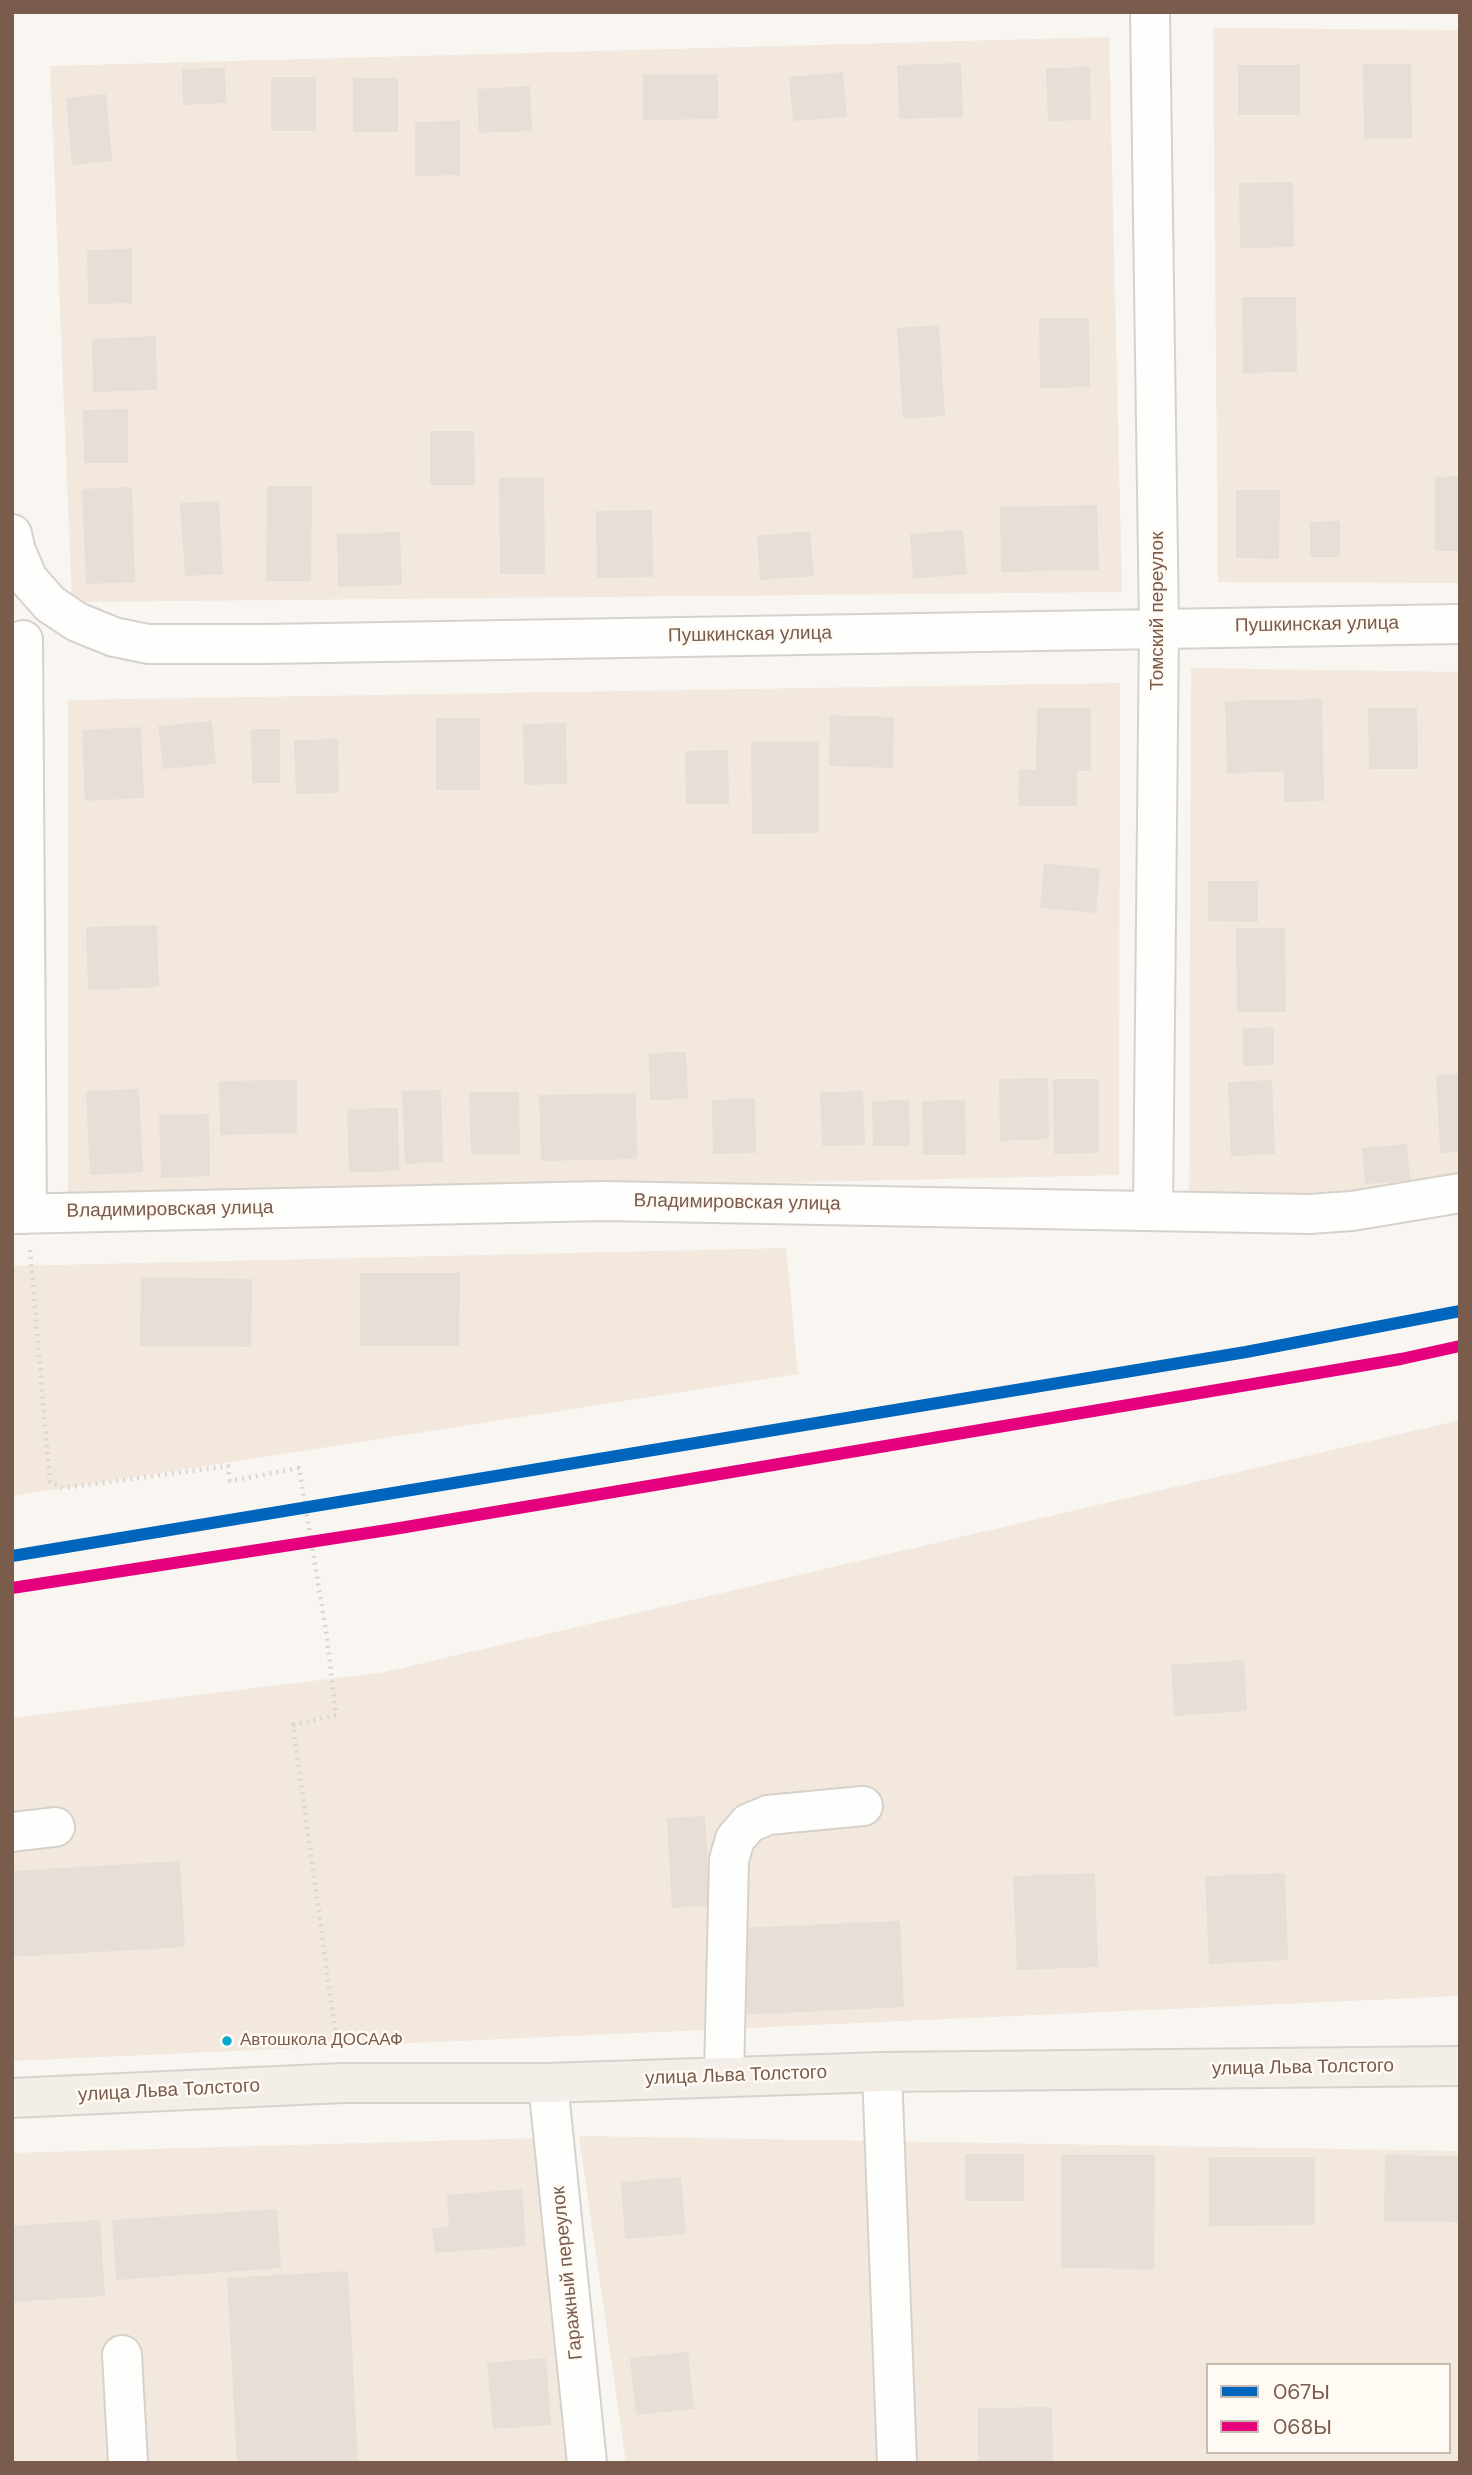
<!DOCTYPE html>
<meta charset="utf-8">
<style>
body{margin:0}
#map{position:relative;width:1472px;height:2475px;overflow:hidden;background:#f9f5f0;font-family:"DM Sans",sans-serif}
canvas{display:block}
.frame{position:absolute;inset:0;border:14px solid #7a5c4d;pointer-events:none}
.legend{position:absolute;left:1206px;top:2363px;width:245px;height:91px;box-sizing:border-box;background:#fffaf3;border:2px solid #cabbb1;margin:0;padding:9px 12px;list-style:none;font-size:21px;color:#7a5c4d}
.legend li{display:flex;align-items:center;gap:14px;height:35px}
.legend b{width:35px;border:2px solid #cabbb1}
</style>
<div id="map">
<canvas width="1472" height="2475"></canvas>
<div class="frame"></div>
<ul class="legend">
<li><b style="height:9px;background:#0065bd"></b>067Ы</li>
<li><b style="height:9px;background:#e5007d"></b>068Ы</li>
</ul>
</div>
<script>
const ctx = document.querySelector('canvas').getContext('2d');
ctx.lineJoin = 'round';
function paint(path, color) { ctx.fillStyle = color; ctx.fill(path, 'evenodd'); }
const poly = rows => new Path2D(rows.map(r => 'M' + r).join(''));
function strokePath(path, color, width, dash) { ctx.strokeStyle = color; ctx.lineWidth = width; ctx.lineCap = dash ? 'butt' : 'round'; ctx.setLineDash(dash || []); ctx.stroke(path); }
function write(font, color, halo, rows, align = 'center') {
  ctx.font = font + ' "DM Sans",sans-serif'; ctx.lineWidth = 5; ctx.setLineDash([]); ctx.textBaseline = 'middle'; ctx.strokeStyle = halo; ctx.fillStyle = color; for (const [text, x, y, turn = 0] of rows) {
    ctx.save(); ctx.translate(x, y); ctx.rotate((+turn || 0) * Math.PI / 180); ctx.textAlign = isNaN(turn) ? turn : align; if (halo) ctx.strokeText(text, 0, 0); ctx.fillText(text, 0, 0); ctx.restore();
  }
}
paint(poly([
 [1213,28,1460,30,1460,583,1218,582],
 [1109,37,1122,592,72,602,50,66],
 [1191,668,1460,672,1460,1179,1425,1188,1189,1198],
 [1120,683,1119,1175,68,1199,68,700],
 [786,1248,798,1374,12,1496,12,1266],
 [1460,1420,1460,1996,12,2061,12,1718,385,1672],
 [579,2136,1460,2151,1460,2463,626,2463],
 [1208,2365,1449,2365,1449,2452,1208,2452],
 [538,2138,570,2463,12,2463,12,2153]
]), '#f2e8de');
paint(poly([
 [961,63,963,117,899,119,897,65],
 [1363,64,1411,64,1412,138,1364,139],
 [1238,65,1300,65,1300,115,1238,115],
 [1090,67,1091,120,1048,121,1046,68],
 [225,68,226,103,183,105,182,69],
 [843,72,847,117,793,121,789,77],
 [718,74,718,119,643,120,643,75],
 [271,77,316,77,316,131,271,131],
 [353,78,398,78,398,132,353,132],
 [530,86,532,131,479,133,477,89],
 [106,94,112,161,72,165,66,98],
 [460,121,460,175,415,176,415,122],
 [1293,182,1294,247,1240,248,1239,183],
 [132,249,132,303,88,304,87,250],
 [1242,297,1296,297,1297,372,1243,373],
 [1039,318,1089,318,1090,387,1040,388],
 [939,325,945,416,903,419,897,328],
 [156,336,157,390,93,392,92,339],
 [128,409,128,463,84,463,83,410],
 [430,431,474,431,475,485,430,485],
 [1460,476,1460,551,1435,551,1435,477],
 [544,477,545,574,500,574,499,478],
 [267,486,312,486,311,581,266,581],
 [132,487,135,582,86,584,82,489],
 [1236,490,1280,490,1279,559,1236,558],
 [219,501,223,574,185,576,180,503],
 [1097,505,1099,570,1001,572,1000,507],
 [652,510,653,577,597,578,596,511],
 [1340,521,1340,557,1310,557,1310,522],
 [963,530,967,574,913,579,910,534],
 [810,531,814,576,760,580,757,536],
 [400,532,402,585,338,587,337,534],
 [1322,699,1324,801,1284,802,1284,772,1227,773,1225,701],
 [1037,708,1091,708,1091,771,1077,771,1077,806,1018,806,1019,769,1036,770],
 [1368,708,1417,708,1418,769,1369,769],
 [830,715,894,717,893,768,829,766],
 [436,718,480,718,480,790,436,790],
 [212,721,216,764,163,769,158,726],
 [566,723,567,784,524,785,523,724],
 [141,727,144,798,85,801,82,730],
 [251,729,280,729,280,783,252,783],
 [338,739,339,793,296,794,294,740],
 [819,741,819,833,752,834,751,742],
 [728,750,729,804,686,804,685,751],
 [1044,863,1100,869,1096,913,1040,908],
 [1208,881,1258,881,1258,922,1208,921],
 [157,925,159,987,88,990,86,927],
 [1236,928,1285,928,1286,1012,1237,1012],
 [1274,1027,1274,1065,1243,1066,1243,1028],
 [686,1052,688,1099,650,1100,649,1053],
 [1460,1074,1460,1152,1440,1153,1436,1075],
 [1048,1078,1049,1139,1000,1141,999,1079],
 [1053,1079,1099,1079,1099,1153,1054,1154],
 [297,1080,297,1133,220,1135,219,1081],
 [1272,1080,1275,1154,1231,1156,1228,1082],
 [139,1089,143,1172,90,1175,86,1091],
 [441,1090,443,1162,405,1164,402,1091],
 [863,1091,865,1145,822,1146,820,1092],
 [469,1092,519,1092,520,1154,471,1155],
 [636,1093,637,1159,541,1161,539,1095],
 [755,1098,756,1153,713,1154,712,1100],
 [909,1100,910,1146,873,1146,872,1101],
 [965,1100,966,1155,923,1155,922,1101],
 [398,1108,399,1171,349,1172,347,1109],
 [209,1114,210,1176,161,1178,159,1115],
 [1407,1144,1410,1180,1365,1184,1362,1148],
 [360,1273,460,1273,459,1346,360,1346],
 [141,1277,252,1279,251,1347,140,1346],
 [1244,1660,1247,1711,1174,1716,1171,1665],
 [705,1816,710,1906,672,1908,667,1818],
 [180,1861,185,1947,12,1957,12,1871],
 [1095,1873,1098,1967,1017,1970,1013,1876],
 [1285,1873,1288,1960,1209,1964,1205,1876],
 [900,1921,904,2007,739,2015,736,1928],
 [965,2154,1024,2154,1024,2201,965,2201],
 [1061,2155,1155,2155,1154,2269,1061,2268],
 [1385,2155,1460,2156,1460,2222,1384,2221],
 [1209,2157,1315,2157,1315,2225,1209,2226],
 [681,2177,686,2234,625,2239,621,2182],
 [522,2189,526,2246,435,2253,432,2228,449,2227,447,2195],
 [277,2209,281,2268,116,2280,112,2220],
 [100,2220,105,2296,12,2302,12,2226],
 [348,2271,358,2463,237,2463,227,2278],
 [688,2352,694,2409,636,2415,630,2358],
 [546,2358,551,2425,493,2429,487,2363],
 [1052,2407,1053,2463,978,2463,978,2408]
]), '#e6ded7');
const minor = poly([
 [1150,12,1159,627,1153,1210],
 [12,534,16,551,28,579,50,604,77,622,114,637,148,644,265,644,1460,624],
 [23,640,27,1214],
 [12,1214,603,1201,1309,1214,1352,1211,1460,1193],
 [12,1832,55,1827],
 [882,2072,897,2463],
 [724,2076,729,1860,735,1839,749,1823,768,1815,863,1806],
 [548,2083,587,2463],
 [122,2355,128,2463]
]);
const major = poly([
 [12,2098,343,2083,548,2083,882,2072,1460,2066]
]);
strokePath(minor, '#d7d1cb', 42);
strokePath(major, '#dad1cc', 42);
strokePath(poly([
 [30,1250,50,1482,63,1488,228,1466,230,1481,299,1468,327,1637,336,1715,293,1725,337,2044]
]), '#dcd5d0', 4.5, [2, 5]);
strokePath(minor, '#fefefd', 38);
strokePath(major, '#f3eee8', 38);
strokePath(poly([
 [12,1556,1246,1352,1460,1311]
]), '#0065bd', 12);
strokePath(poly([
 [12,1588,394,1529,1401,1359,1460,1346]
]), '#e5007d', 12);
for (const [x, y, r, color] of [
 [227,2041,6,"#00a9ce"]
]) { const dot = new Path2D(); dot.arc(x, y, r, 0, 2 * Math.PI); ctx.fillStyle = color; ctx.fill(dot); strokePath(dot, '#fffaf3', 2.5); }
write('17px', '#7a5c4d', '#fffaf3', [
 ["Автошкола ДОСААФ",240,2041]
], 'left');
write('19px', '#7a5c4d', '#fffaf3', [
 ["Томский переулок",1158,611,-90],
 ["Пушкинская улица",1317,625,-1],
 ["Пушкинская улица",750,635,-1],
 ["Владимировская улица",737,1203,1],
 ["Владимировская улица",170,1210,-1],
 ["улица Льва Толстого",1303,2068,-1],
 ["улица Льва Толстого",736,2076,-2],
 ["улица Льва Толстого",169,2091,-3],
 ["Гаражный переулок",568,2273,-96]
]);
</script>
